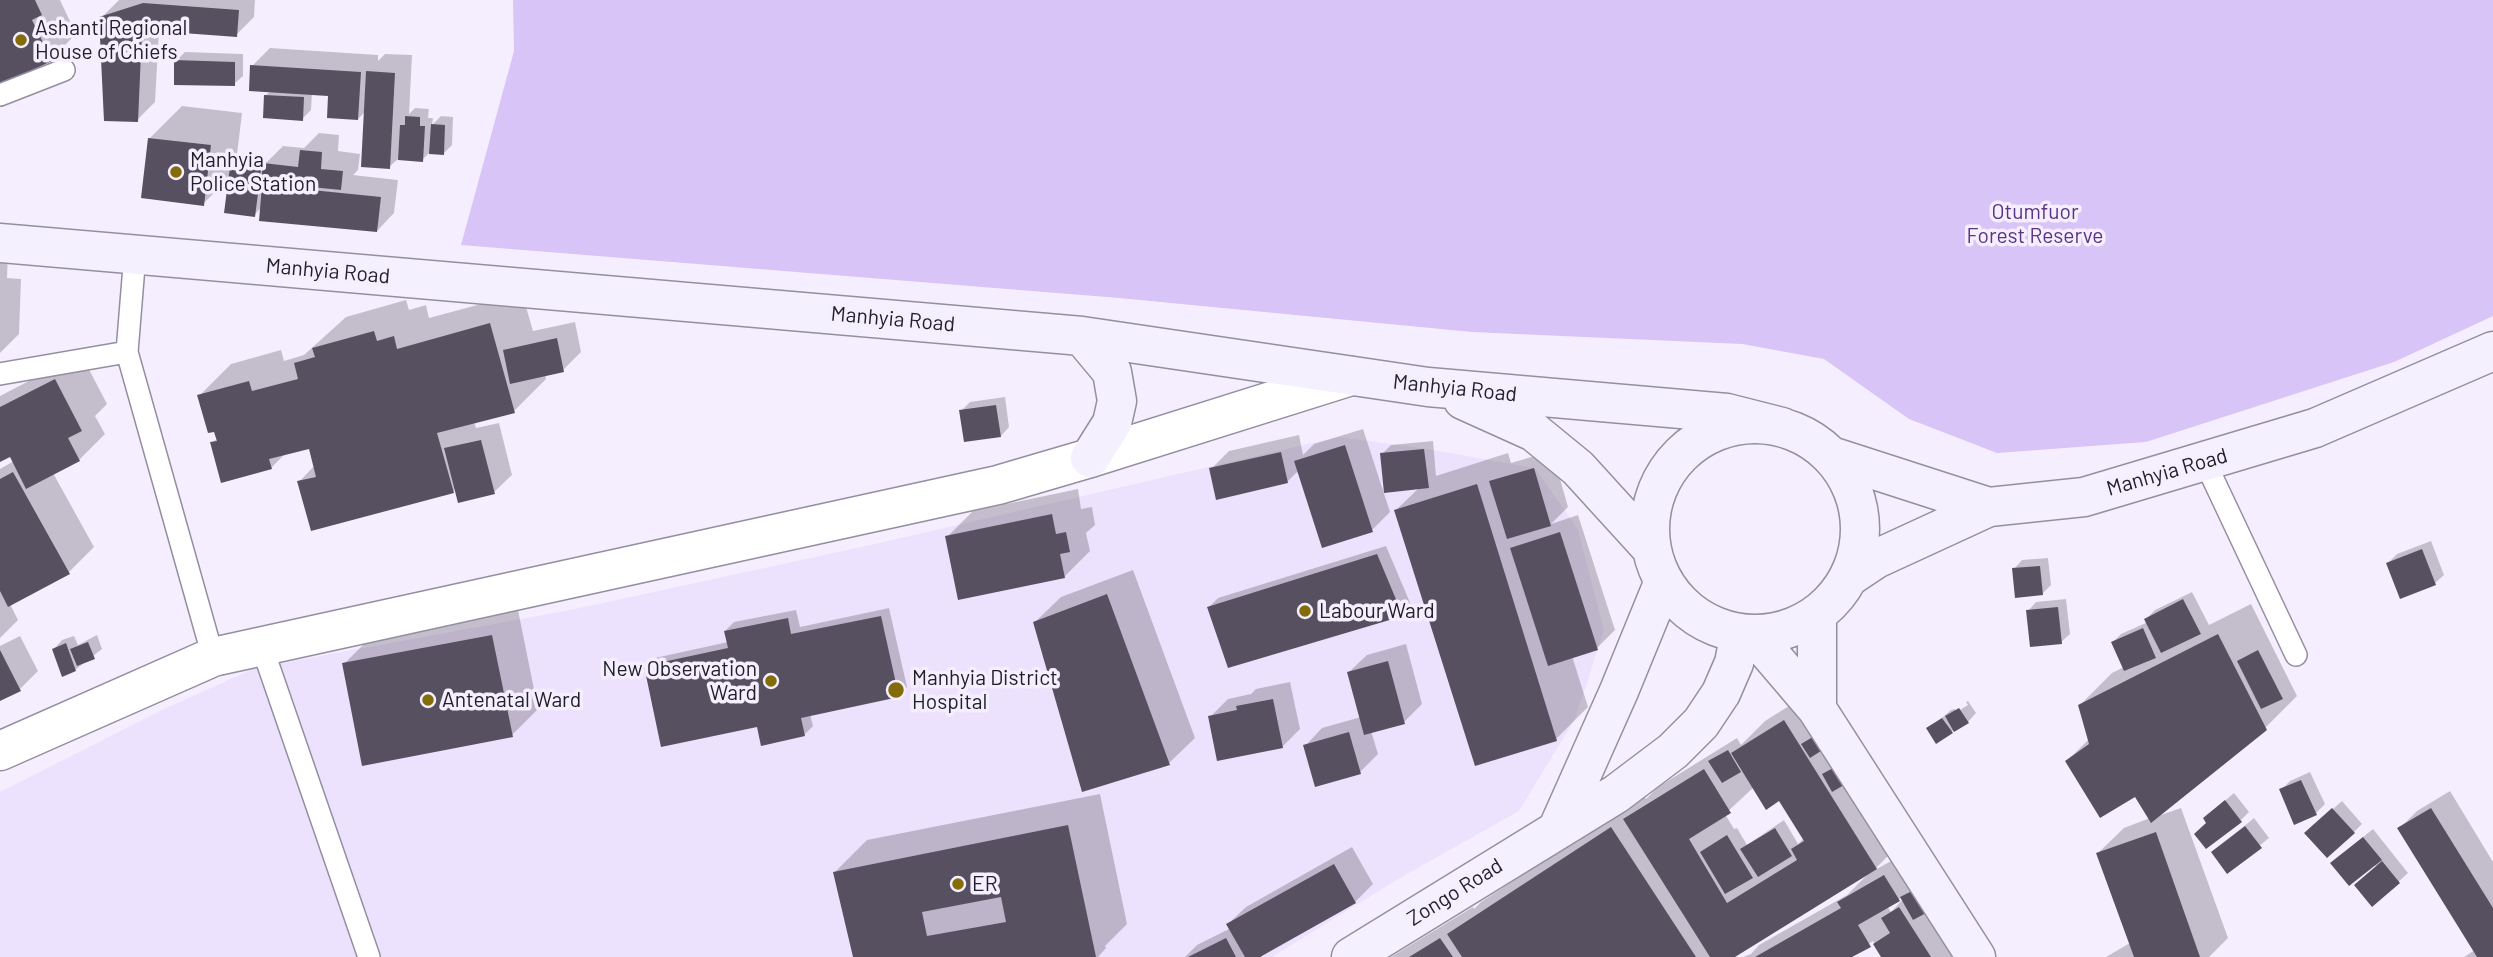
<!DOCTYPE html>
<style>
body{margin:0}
canvas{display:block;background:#f5eeff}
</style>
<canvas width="2493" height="957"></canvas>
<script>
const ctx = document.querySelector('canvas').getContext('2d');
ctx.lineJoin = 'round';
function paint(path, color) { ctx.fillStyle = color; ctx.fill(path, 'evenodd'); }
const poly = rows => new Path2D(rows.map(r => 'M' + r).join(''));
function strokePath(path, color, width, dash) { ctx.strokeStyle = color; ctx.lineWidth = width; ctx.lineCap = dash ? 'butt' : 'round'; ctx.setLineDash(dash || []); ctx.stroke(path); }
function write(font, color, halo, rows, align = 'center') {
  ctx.font = font + ' Barlow,sans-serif'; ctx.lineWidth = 7; ctx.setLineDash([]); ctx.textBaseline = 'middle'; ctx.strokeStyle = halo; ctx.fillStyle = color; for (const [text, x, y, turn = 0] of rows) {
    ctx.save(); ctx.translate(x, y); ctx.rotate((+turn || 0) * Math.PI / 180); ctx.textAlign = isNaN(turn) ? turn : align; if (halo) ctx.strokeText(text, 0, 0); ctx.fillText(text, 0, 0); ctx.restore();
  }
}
paint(poly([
 [1338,437,1428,449,1535,468,1578,529,1604,630,1575,719,1519,811,1398,879,1272,957,0,957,0,792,160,711,255,668,575,609,875,544]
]), '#ede2fd');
paint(poly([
 [513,0,2493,0,2493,316,2394,362,2146,442,1997,453,1909,419,1824,359,1742,344,1472,332,1119,298,461,245,514,51]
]), '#d9c4f7');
paint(poly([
 [0,0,60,0,76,34,51,59,0,83],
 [119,0,255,0,254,17,236,35,159,30,155,102,137,120,101,18],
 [270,48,378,55,378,61,385,54,412,55,409,114,415,108,429,109,428,118,433,118,432,125,441,116,453,117,452,145,443,154,429,153,422,160,398,159,389,167,366,111,358,119,330,94,312,93,311,110,302,119,266,95,271,91,252,66],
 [185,52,243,54,243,76,234,84,176,61],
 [182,106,242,113,236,163,241,159,267,162,283,146,304,148,319,133,339,135,338,151,360,154,358,170,353,175,398,180,394,213,377,231,261,208,254,215,231,176,203,204,149,139],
 [0,250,8,250,7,278,21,279,19,334,0,353],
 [522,293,533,331,575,322,581,352,563,370,545,374,546,379,514,411,474,422,476,428,499,423,512,475,494,492,456,488,453,492,299,482,315,465,310,446,286,453,271,468,212,443,218,438,199,396,231,364,281,350,284,361,304,355,346,317,406,300,409,310,426,305,429,318],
 [81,354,107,404,95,416,105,434,79,460,53,473,94,547,68,573,10,604,18,620,0,638,0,469,14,461,10,455,0,460,0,396],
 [1005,397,1009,427,1001,436,961,411,970,402],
 [1363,429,1390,512,1372,530,1323,546,1299,470,1287,482,1211,469,1229,451,1299,435,1303,455,1314,444],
 [1433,441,1436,476,1508,453,1511,463,1552,451,1568,507,1551,524,1578,515,1615,630,1597,648,1572,656,1588,707,1556,739,1396,510,1419,488,1382,454,1391,445],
 [1078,489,1081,509,1092,507,1095,525,1086,533,1090,551,1064,577,947,537,973,511],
 [2431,541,2444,575,2435,583,2388,563,2397,554],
 [1386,546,1411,605,1402,614,1209,607,1218,598],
 [2048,558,2051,585,2042,594,2014,569,2022,560],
 [1133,570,1195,738,1169,763,1035,622,1061,597],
 [2192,592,2209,625,2251,604,2297,696,2265,728,2158,816,2181,808,2228,938,2209,957,2106,957,2130,943,2098,853,2124,828,2150,818,2136,794,2067,761,2089,739,2080,705,2112,673,2124,667,2113,642,2121,634,2148,622,2146,619,2155,610],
 [2066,599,2070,634,2061,642,2028,611,2036,602],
 [889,608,907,687,898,695,810,714,813,726,804,735,759,725,646,667,655,658,728,642,725,631,734,622,796,610,800,627],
 [518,610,538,709,512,735,344,664,370,638],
 [97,635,102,649,75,670,54,649,62,640,74,636,78,645],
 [20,636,38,671,20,689,0,699,0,646],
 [1406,644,1422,704,1404,722,1371,731,1378,754,1360,772,1305,746,1322,728,1361,717,1349,672,1367,655],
 [1290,682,1300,729,1282,747,1210,717,1228,699,1251,694,1256,689],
 [1816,689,1908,836,1873,871,1911,850,1924,874,1909,889,1925,882,1960,957,1883,957,1873,941,1849,957,1743,957,1751,954,1759,945,1847,895,1867,875,1731,957,1391,957,1473,907,1474,909,1481,902,1644,796,1646,799,1658,787,1737,738,1741,745,1765,721],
 [1754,787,1779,799,1804,838,1798,844,1784,820,1747,845,1737,828,1734,829,1725,814],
 [1904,896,1905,897,1891,912,1887,906],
 [1968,701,1976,713,1968,722,1951,732,1929,729,1951,710,1955,709,1955,713,1968,705,1966,702],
 [2310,772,2325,804,2316,813,2281,790,2290,781],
 [2450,791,2493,862,2493,957,2464,957,2475,950,2400,828,2417,811],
 [2234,793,2249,812,2241,820,2208,823,2214,810],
 [1100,794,1127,924,1105,946,1106,948,1098,957,855,957,835,872,867,840],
 [2342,801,2362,824,2354,832,2315,825],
 [2254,818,2269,838,2228,871,2213,852],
 [2373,829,2408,873,2373,905,2376,866,2341,855],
 [1352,847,1373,884,1355,902,1261,954,1262,957,1185,957,1197,945,1231,928,1228,924,1246,907]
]), '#0003');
paint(poly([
 [0,0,35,0,42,15,32,20,52,61,0,85],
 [143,3,239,10,237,37,142,30,138,122,104,121,99,17],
 [174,60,235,62,235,86,174,85],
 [250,65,361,72,358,120,327,118,328,96,249,91],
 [366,71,395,73,390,169,361,167],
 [264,95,304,97,303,121,263,118],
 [405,116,420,117,420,126,425,126,423,162,398,160,400,125,405,125],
 [431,124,445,125,444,155,429,154],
 [148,138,211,145,204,206,141,198],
 [300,150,322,152,321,169,343,171,341,190,261,182,263,163,298,167],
 [230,167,261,170,255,217,224,213],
 [262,185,381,197,377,232,259,221],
 [490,323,515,413,437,433,454,493,311,531,297,481,316,477,309,449,269,459,272,469,221,483,210,442,217,441,214,432,208,433,197,395,249,381,252,391,298,379,294,363,315,357,312,348,374,331,377,341,394,336,397,349],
 [557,338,564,372,510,384,503,350],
 [55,379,82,431,68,438,80,461,26,489,10,457,0,462,0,407],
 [996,405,1001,437,964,442,959,410],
 [481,440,495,494,458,503,444,448],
 [1345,445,1373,532,1322,548,1294,461],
 [1424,449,1429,488,1384,493,1380,453],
 [1281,452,1288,483,1216,500,1209,468],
 [1534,468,1551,526,1507,539,1489,481],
 [13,472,70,574,8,607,0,591,0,479],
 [1477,484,1557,741,1475,766,1394,510],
 [1052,514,1056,534,1066,532,1070,552,1060,554,1065,578,958,600,945,536],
 [1560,532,1598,650,1548,666,1510,548],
 [2422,549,2436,585,2400,599,2386,563],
 [1377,554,1403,616,1228,668,1207,607],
 [2040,566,2043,595,2015,598,2012,568],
 [1107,594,1170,765,1082,792,1033,622],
 [2183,599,2201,634,2161,653,2144,619],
 [2058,607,2062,644,2030,647,2026,610],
 [881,616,899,697,801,718,805,736,761,746,757,727,661,747,644,666,728,648,724,631,788,618,791,634],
 [2143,628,2156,658,2124,671,2111,642],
 [2218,634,2267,730,2151,823,2135,797,2100,818,2065,761,2089,744,2078,705],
 [492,635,513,737,362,766,342,663],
 [88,642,95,659,77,666,70,649],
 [66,643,76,671,62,677,52,649],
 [0,650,21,691,0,701],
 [2258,650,2283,699,2261,709,2237,661],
 [1388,661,1405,724,1364,735,1347,672],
 [1273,699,1283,748,1217,761,1208,716,1237,710,1236,706],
 [1959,708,1969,723,1954,732,1945,716],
 [1942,718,1953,733,1936,744,1926,728],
 [1784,720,1877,869,1735,957,1710,957,1623,819,1704,769,1731,813,1689,839,1727,903,1797,860,1791,849,1804,841,1779,801,1766,810,1731,753],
 [1349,732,1361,774,1315,787,1303,745],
 [1816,735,1824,749,1810,758,1801,744],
 [1728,750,1741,772,1722,783,1708,761],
 [1835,767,1844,785,1832,792,1822,774],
 [2301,780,2317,815,2294,825,2279,789],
 [2225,800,2242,822,2206,849,2194,834,2206,823,2203,818],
 [2332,808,2355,833,2327,858,2304,833],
 [2431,808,2493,908,2493,957,2477,957,2397,828],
 [1068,825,1096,957,853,957,833,872],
 [1001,897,1006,922,927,936,922,912],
 [2245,826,2262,848,2227,874,2211,852],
 [1611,827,1696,957,1462,957,1447,934],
 [1775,828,1792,856,1758,877,1740,849],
 [2156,832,2200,957,2134,957,2096,853],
 [1727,835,1753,878,1725,894,1700,852],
 [2363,837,2382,860,2349,886,2330,863],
 [2382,861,2400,883,2372,907,2354,885],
 [1334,864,1356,903,1260,957,1245,957,1226,924],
 [1884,875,1900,901,1858,925,1871,947,1852,957,1755,957,1841,908,1837,902],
 [1916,889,1928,912,1913,920,1900,897],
 [1899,907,1931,957,1881,957,1873,944,1890,933,1881,918],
 [1226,938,1236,957,1188,957],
 [1440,938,1453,957,1409,957]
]), '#575061');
const lane = poly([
 [0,95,64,70],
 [135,254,127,352,213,657],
 [0,374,127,352],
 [2205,462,2296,655],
 [262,647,369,957]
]);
const street = poly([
 [0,751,213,657,998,485,1090,458,1351,376]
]);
const secondary = poly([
 [0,243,1082,336,1428,387,1727,413,1782,427],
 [1082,336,1112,372,1117,401,1112,423,1090,458],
 [1463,400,1534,432,1578,468,1650,547],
 '1650 529a105 105 0 1 1 210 0a105 105 0 1 1-210 0Z',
 [1831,456,1989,507,2084,497,2315,428,2493,351],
 [1849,577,1876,559,1989,507],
 [1817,615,1817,709],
 [1753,634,1817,709,1976,957],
 [1558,828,1619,691,1664,581],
 [1351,957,1616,794,1673,751,1701,723,1721,693,1734,663,1740,633]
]);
strokePath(lane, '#958ea0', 24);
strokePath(street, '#958ea0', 41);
strokePath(secondary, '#958ea0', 41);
strokePath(lane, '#fff', 21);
strokePath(street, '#fff', 38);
strokePath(secondary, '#f5f0fd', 38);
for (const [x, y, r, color] of [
 [21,40,7,"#846c09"],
 [176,172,7,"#846c09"],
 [1305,611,7,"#846c09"],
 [771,681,7,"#846c09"],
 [896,690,9,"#846c09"],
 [428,700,7,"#846c09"],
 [958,884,7,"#846c09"]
]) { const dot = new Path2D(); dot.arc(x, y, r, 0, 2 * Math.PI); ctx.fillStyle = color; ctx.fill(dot); strokePath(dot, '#f5eeff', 2.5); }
write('21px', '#222027', '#f5eeff', [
 ["Ashanti Regional",35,28],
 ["House of Chiefs",35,52],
 ["Manhyia",190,160],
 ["Police Station",190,184],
 ["Labour Ward",1319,611],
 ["New Observation",757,669,"right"],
 ["Ward",757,693,"right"],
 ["Manhyia District",912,678],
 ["Hospital",912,702],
 ["Antenatal Ward",442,700],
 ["ER",972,884]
], 'left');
write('21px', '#5b3385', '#f5eeff', [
 ["Otumfuor",2035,212],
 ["Forest Reserve",2035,236]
]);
write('21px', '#222027', '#f5eeff', [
 ["Manhyia Road",328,271,5],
 ["Manhyia Road",893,319,5],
 ["Manhyia Road",1455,388,6],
 ["Manhyia Road",2167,472,-16],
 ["Zongo Road",1455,892,-32]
]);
</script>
